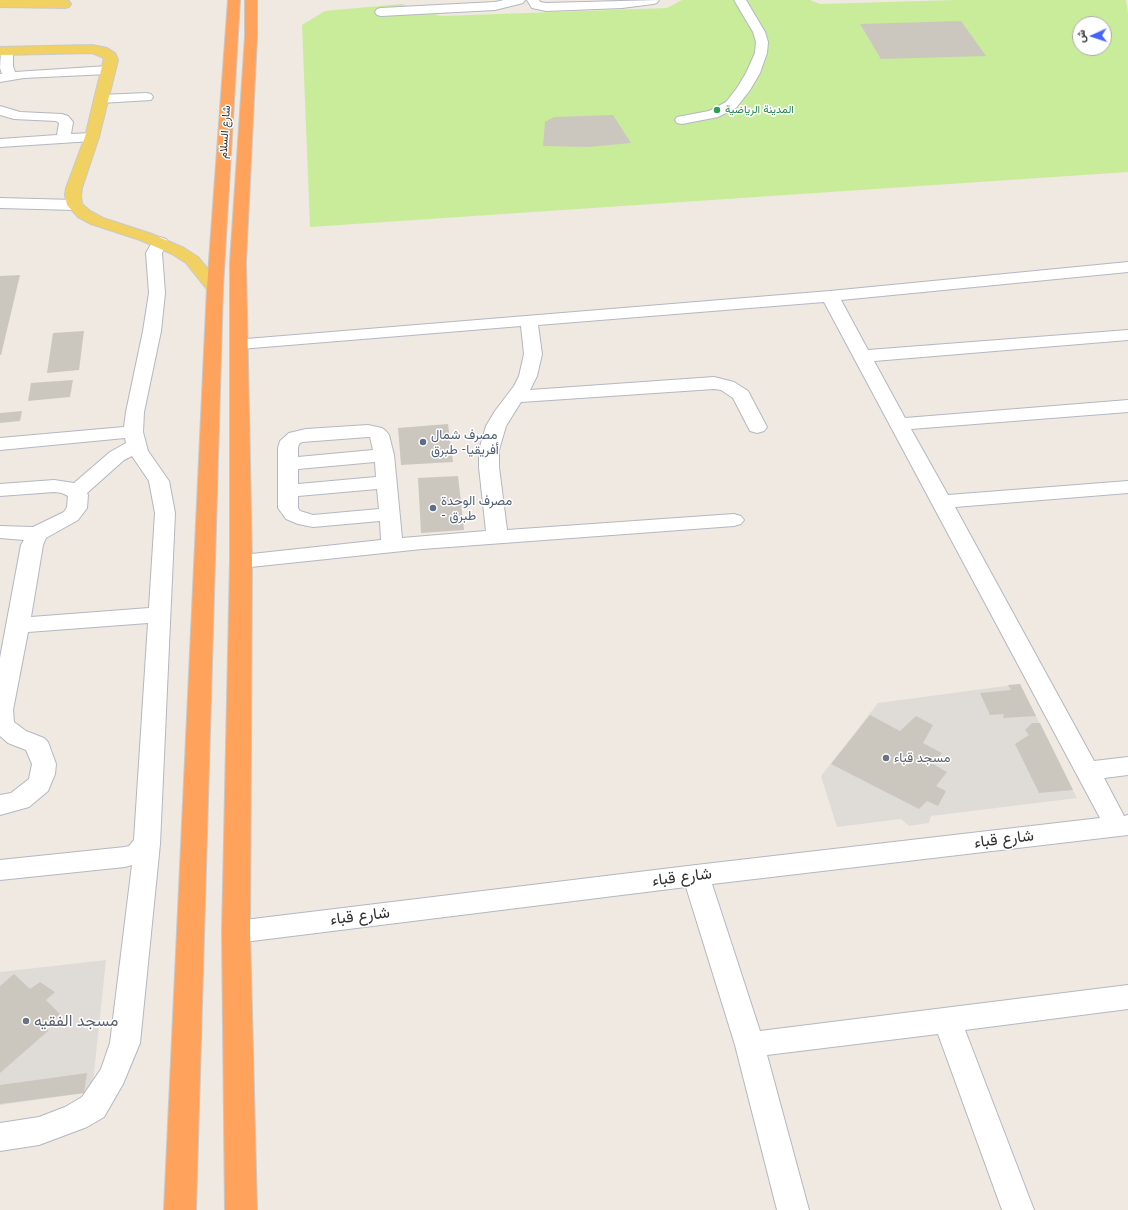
<!DOCTYPE html>
<meta charset="utf-8">
<style>
body{margin:0}
#map{position:relative;width:1128px;height:1210px;overflow:hidden;background:#efe9e1;font-family:Quicksand,Vazirmatn,sans-serif}
canvas{display:block}
.north{position:absolute;left:1072px;top:16px;width:40px;height:40px;box-sizing:border-box;background:#fff;border:1px solid #ababab;border-radius:50%;rotate:267deg;font-size:11px;font-weight:700;line-height:16px;text-align:center;color:#2e2e2e}
.north::after{content:'';display:block;margin:auto;width:14px;height:18px;background:#4264fb;clip-path:polygon(50% 0,100% 100%,50% 72%,0 100%)}
</style>
<div id="map">
<canvas width="1128" height="1210"></canvas>
<div class="north">ش</div>
</div>
<script>
const ctx = document.querySelector('canvas').getContext('2d');
ctx.lineJoin = 'round';
function paint(path, color) { ctx.fillStyle = color; ctx.fill(path, 'evenodd'); }
const poly = rows => new Path2D(rows.map(r => 'M' + r).join(''));
function strokePath(path, color, width, dash) { ctx.strokeStyle = color; ctx.lineWidth = width; ctx.lineCap = dash ? 'butt' : 'round'; ctx.setLineDash(dash || []); ctx.stroke(path); }
function write(font, color, halo, rows, align = 'center') {
  ctx.font = font + ' Quicksand,Vazirmatn,sans-serif'; ctx.lineWidth = 3; ctx.setLineDash([]); ctx.textBaseline = 'middle'; ctx.strokeStyle = halo; ctx.fillStyle = color; for (const [text, x, y, turn = 0] of rows) {
    ctx.save(); ctx.translate(x, y); ctx.rotate((+turn || 0) * Math.PI / 180); ctx.textAlign = isNaN(turn) ? turn : align; if (halo) ctx.strokeText(text, 0, 0); ctx.fillText(text, 0, 0); ctx.restore();
  }
}
paint(poly([
 [682,0,810,0,820,4,955,0,1126,0,1128,13,1128,172,310,227,302,25,325,11,401,4,441,16,667,8],
 [1080,24,1104,24,1104,48,1080,48]
]), '#c9ec9a');
paint(poly([
 [1020,684,1077,798,931,816,929,823,909,826,901,819,837,827,821,776,878,703],
 [106,960,92,1092,0,1105,0,972]
]), '#dfdcd8');
paint(poly([
 [961,21,986,56,881,59,860,24],
 [613,115,631,143,588,147,543,146,545,122,554,117],
 [20,275,1,355,0,355,0,276],
 [84,331,79,370,47,373,53,333],
 [73,380,70,397,28,401,31,383],
 [22,411,20,421,0,423,0,413],
 [448,424,453,462,401,465,398,428],
 [458,476,464,530,421,533,418,478],
 [1020,684,1036,716,1003,718,1004,714,990,715,980,693,1011,690,1008,685],
 [870,715,900,731,916,716,933,725,923,743,942,753,933,764,947,772,936,786,946,791,938,806,927,801,919,809,831,764],
 [1032,723,1040,723,1073,790,1039,793,1015,744,1029,735,1025,730],
 [14,974,30,989,40,982,55,992,46,1000,60,1014,47,1026,48,1031,0,1073,0,986],
 [87,1073,84,1093,0,1104,0,1085]
]), '#cbc7bf');
const minor = poly([
 [504,0,525,0,523,3,495,10,381,16,377,15,375,12,377,9,381,8,495,2,504,0],
 [527,0,539,0,540,2,546,3,659,0,657,3,653,4,622,8,546,11,532,8,527,0],
 [734,0,746,0,765,32,768,42,767,53,760,73,750,90,736,108,718,117,682,124,677,123,675,120,677,117,709,111,726,102,737,88,746,73,755,53,756,42,753,32,734,0],
 [7,47,12,48,13,51,13,66,15,72,108,66,113,67,115,70,113,73,108,74,24,78,0,82,0,74,2,74,0,68,1,51,2,48,7,47],
 [146,93,151,94,153,97,151,100,101,103,96,102,94,99,96,96,101,95,146,93],
 [0,106,20,112,62,114,68,116,73,122,71,134,92,133,97,134,99,137,97,140,92,141,0,147,0,139,57,135,59,123,56,121,14,119,0,115,0,106],
 [0,198,75,200,80,202,83,205,80,208,75,210,0,208,0,198],
 [160,237,166,239,168,242,162,253,165,293,161,331,144,412,143,432,148,451,169,481,175,513,160,844,140,1043,123,1084,104,1117,87,1127,39,1145,0,1151,0,1123,39,1117,65,1107,82,1097,101,1069,110,1043,132,865,125,867,0,880,0,860,125,847,129,846,134,840,148,623,28,632,13,710,14,722,26,731,44,738,48,742,56,764,55,774,48,791,29,807,0,815,0,795,11,793,29,779,32,764,26,750,8,743,0,736,0,658,21,545,24,540,0,538,0,526,33,527,64,512,67,507,68,496,62,493,54,492,0,496,0,484,54,480,74,483,110,452,126,443,125,438,0,450,0,438,124,427,126,412,143,331,149,293,146,253,154,239,160,237],
 [132,456,149,481,155,513,149,608,31,617,43,545,46,538,78,520,87,508,88,495,87,493,124,460,132,456],
 [1128,262,1128,272,841,300,868,350,1128,330,1128,340,874,361,905,418,1128,400,1128,412,911,429,948,495,1128,481,1128,493,955,507,1094,761,1128,757,1128,775,1104,778,1124,816,1128,815,1128,835,712,884,760,1031,1128,985,1128,1009,965,1030,1034,1210,1002,1210,938,1034,767,1055,809,1210,777,1210,735,1045,686,887,236,943,226,940,222,932,226,924,236,921,696,865,1100,818,824,302,538,325,542,354,537,376,530,390,714,377,734,382,748,391,767,427,764,431,757,433,750,431,733,398,721,390,714,389,521,402,506,426,499,450,499,467,507,530,734,514,741,516,744,520,741,524,734,526,422,549,241,568,233,566,230,561,233,556,381,540,380,521,313,527,298,524,286,519,281,512,278,508,278,448,280,441,289,433,306,429,368,425,382,428,386,431,389,435,394,455,402,538,486,531,479,467,479,450,486,426,495,411,514,386,519,376,524,354,521,326,240,349,234,348,231,344,234,340,830,291,1128,262],
 [368,437,370,437,373,450,298,457,298,448,299,444,302,442,368,437],
 [375,462,376,477,298,484,298,469,375,462],
 [377,489,379,509,313,515,300,511,298,508,298,496,377,489]
]);
const major = poly([
 [0,0,65,0,69,1,71,4,69,7,65,8,0,7,0,0],
 [92,45,107,48,115,53,118,60,99,137,82,188,81,195,82,204,90,211,103,218,152,234,184,248,198,257,223,288,221,292,215,293,209,292,186,263,172,254,140,240,91,224,78,217,67,205,65,195,66,188,85,137,104,58,92,53,0,55,0,47,92,45]
]);
const highway = poly([
 [228,0,240,0,223,288,196,1210,164,1210,207,288,228,0],
 [245,0,257,0,257,37,246,262,252,561,250,932,257,1210,225,1210,222,932,230,561,230,262,245,37,245,0]
]);
strokePath(minor, '#b4b7c1', 2);
strokePath(major, '#c9c9c9', 2);
strokePath(highway, '#c9c9c9', 2);
paint(minor, '#fff');
paint(major, '#f2d163');
paint(highway, '#ffa35c');
for (const [x, y, r, color] of [
 [717,110,4,"#2e9e5b"],
 [423,442,4,"#5c6f8a"],
 [433,508,4,"#5c6f8a"],
 [886,758,4,"#6b7280"],
 [26,1021,4,"#6b7280"]
]) { const dot = new Path2D(); dot.arc(x, y, r, 0, 2 * Math.PI); ctx.fillStyle = color; ctx.fill(dot); strokePath(dot, '#fff', 1.5); }
write('11px', '#27864d', '#fff', [
 ["المدينة الرياضية",725,110]
], 'left');
write('11px', '#2e2e2e', '#fff', [
 ["شارع السلام",225,132,-86]
]);
write('13px', '#4e5e75', '#fff', [
 ["مصرف شمال",431,435],
 ["أفريقيا- طبرق",431,450],
 ["مصرف الوحدة",441,501],
 ["- طبرق",441,516]
], 'left');
write('13px', '#5b616d', '#fff', [
 ["مسجد قباء",894,758]
], 'left');
write('16px', '#2e2e2e', '#fff', [
 ["شارع قباء",1004,839,-7],
 ["شارع قباء",682,877,-7],
 ["شارع قباء",360,916,-7]
]);
write('16px', '#5b616d', '#fff', [
 ["مسجد الفقيه",34,1021]
], 'left');
</script>
